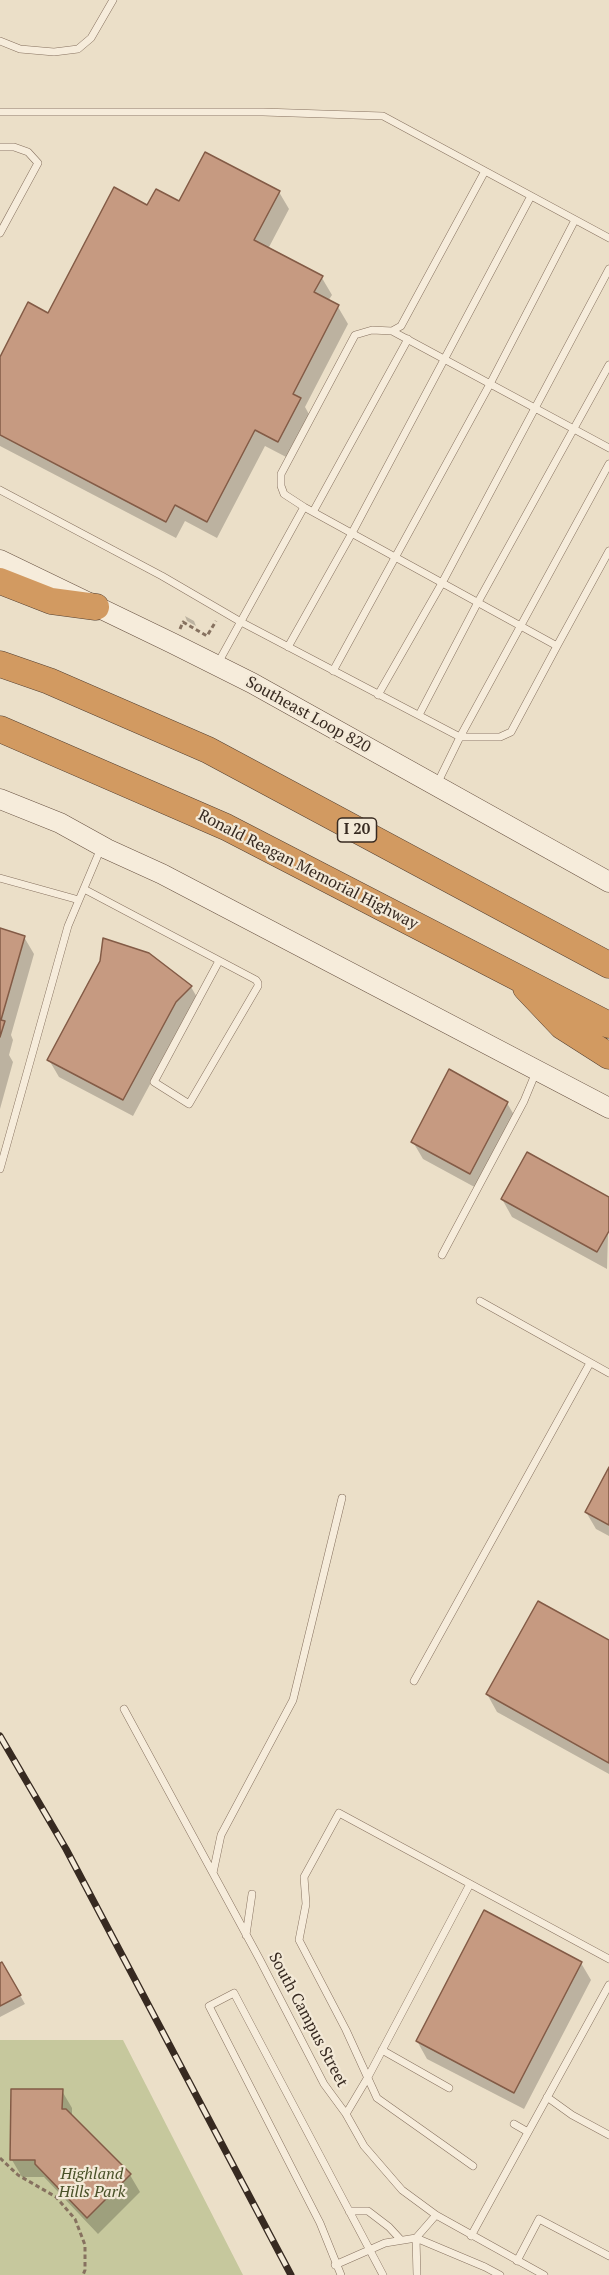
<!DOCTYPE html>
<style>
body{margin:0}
canvas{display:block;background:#ebdfc8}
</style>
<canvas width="609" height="2275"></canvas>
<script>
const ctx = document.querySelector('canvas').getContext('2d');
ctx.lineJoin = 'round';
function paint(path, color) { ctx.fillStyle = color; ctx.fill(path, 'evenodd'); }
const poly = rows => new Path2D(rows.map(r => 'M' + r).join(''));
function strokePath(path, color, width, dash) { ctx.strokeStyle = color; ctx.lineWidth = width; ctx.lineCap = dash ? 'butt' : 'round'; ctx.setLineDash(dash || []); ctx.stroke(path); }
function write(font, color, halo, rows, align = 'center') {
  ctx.font = font + ' "PT Serif",serif'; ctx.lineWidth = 4.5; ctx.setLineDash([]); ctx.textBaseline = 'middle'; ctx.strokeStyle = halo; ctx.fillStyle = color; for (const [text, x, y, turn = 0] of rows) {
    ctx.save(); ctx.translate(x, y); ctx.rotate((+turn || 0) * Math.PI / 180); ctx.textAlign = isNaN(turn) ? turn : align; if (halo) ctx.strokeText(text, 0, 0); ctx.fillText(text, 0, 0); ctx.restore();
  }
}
paint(poly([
 [0,2040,123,2040,243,2275,0,2275]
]), '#c6c89d');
paint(poly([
 [279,192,289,209,268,249,322,278,332,295,328,301,338,307,348,324,305,407,310,416,288,458,265,446,217,538,185,521,176,538,0,446,0,360,48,315,148,207],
 [185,616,194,621,196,626,187,621],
 [0,930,24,937,34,954,11,1035,13,1040,9,1055,13,1062,0,1109],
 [191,987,201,1004,185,1019,133,1116,59,1077,49,1060],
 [507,1103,517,1120,480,1190,423,1159,413,1142],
 [502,1199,609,1199,607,1269,512,1217],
 [609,1470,609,1536,596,1529,586,1512],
 [609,1642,609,1774,497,1712,487,1694],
 [581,1963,591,1980,524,2109,427,2059,417,2041],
 [2,1964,25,2004,0,2017,0,1965],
 [62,2091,72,2108,72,2117,130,2175,140,2192,98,2234,44,2177,22,2177,12,2160]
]), '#0003');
const building = poly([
 [205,152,280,191,254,240,323,276,314,292,339,305,293,394,301,398,278,442,255,430,207,522,175,505,166,522,0,435,0,357,28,302,48,313,114,187,147,205,156,189,179,201,205,152],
 [0,928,25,936,1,1020,5,1021,0,1037,0,928],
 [103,938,149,953,192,986,176,1002,123,1100,47,1060,100,961,103,938],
 [449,1069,508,1102,470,1174,411,1142,449,1069],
 [527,1152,609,1197,609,1231,597,1252,501,1199,527,1152],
 [609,1467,609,1525,585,1512,609,1467],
 [538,1601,609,1640,609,1763,486,1694,538,1601],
 [484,1910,582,1962,514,2093,416,2041,484,1910],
 [2,1962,21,1995,0,2006,0,1963,2,1962],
 [11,2089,63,2089,62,2109,66,2109,131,2174,87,2218,35,2164,35,2160,10,2160,11,2089]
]);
paint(building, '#c69a81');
strokePath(building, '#835b46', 1.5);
const lane = poly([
 [0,41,20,49,54,52,78,49,91,38,113,0],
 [0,112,263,112,383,116,609,238],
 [0,147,14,147,28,152,38,163,0,233],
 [392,331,609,448],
 [0,490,162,576,241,622,460,737,609,464],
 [304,507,284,494,281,486,281,474,355,335,372,330,392,331,401,326,485,171],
 [313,512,408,339],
 [557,646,609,551],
 [288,647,352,533,531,196],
 [218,663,304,507,557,646,511,732,500,737,460,737,437,784],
 [333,671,490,384,575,220],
 [378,695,442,583,609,269],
 [419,715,478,602,609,365],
 [0,878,79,900],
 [84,889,256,980,258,983,258,986,189,1104,154,1082,219,961],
 [0,1169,68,926,101,848],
 [442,1255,524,1101,536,1072],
 [480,1301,609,1373],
 [414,1681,590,1363],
 [124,1709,260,1960,324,2084,346,2114,364,2146,402,2190,436,2215,544,2275],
 [213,1873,221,1835,293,1700,342,1498],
 [246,1935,252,1894],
 [382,2050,449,2088],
 [547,2097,572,2115,609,2135],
 [346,2114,368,2077,470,1884],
 [514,2124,528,2132],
 [473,2166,377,2098,346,2030,299,1940,306,1904,304,1877,339,1813,609,1959],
 [349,2211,368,2211,389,2227,400,2239],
 [471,2236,609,1985],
 [517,2261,539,2219,609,2256],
 [335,2265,385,2243,416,2238,436,2215],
 [341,2275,320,2223,209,2006,234,1993,383,2275],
 [417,2275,416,2238,485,2267,500,2275]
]);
const secondary = poly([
 [0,560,172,643,252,683,609,882],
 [0,799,60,823,107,849,162,874,609,1108]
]);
const highway = poly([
 [0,581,51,601,96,607],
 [0,664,49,681,208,750,609,965],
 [0,729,226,827,609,1025],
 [526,988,562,1026,609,1056]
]);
strokePath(lane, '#86715f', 8);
strokePath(secondary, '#685242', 21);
strokePath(highway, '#544032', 27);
strokePath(poly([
 [180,629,183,622,207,636,216,621],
 [0,2158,18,2175,56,2197,75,2219,85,2245,85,2270,83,2275]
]), '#86715f', 3, [4.5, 3]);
strokePath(lane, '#f6ecdb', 7);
strokePath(secondary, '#f6ecdb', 20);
strokePath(highway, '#d29a61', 26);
const rail = poly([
 [0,1736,66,1849,291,2275]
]);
strokePath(rail, '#372a21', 7);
strokePath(rail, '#f3e9d7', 4.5, [14]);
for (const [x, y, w] of [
 [357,830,39]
]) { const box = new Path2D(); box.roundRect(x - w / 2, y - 12, w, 24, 4.5); ctx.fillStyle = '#f3e9d7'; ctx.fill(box); strokePath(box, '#372a21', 1.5); }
write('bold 15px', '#372a21', null, [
 ["I 20",357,830]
]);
write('16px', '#372a21', '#f3e9d7', [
 ["Southeast Loop 820",308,715,29],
 ["Ronald Reagan Memorial Highway",308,870,27],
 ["South Campus Street",308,2020,62]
]);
write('italic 16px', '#4a5229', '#f3e9d7', [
 ["Highland",92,2174],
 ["Hills Park",92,2192]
]);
</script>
